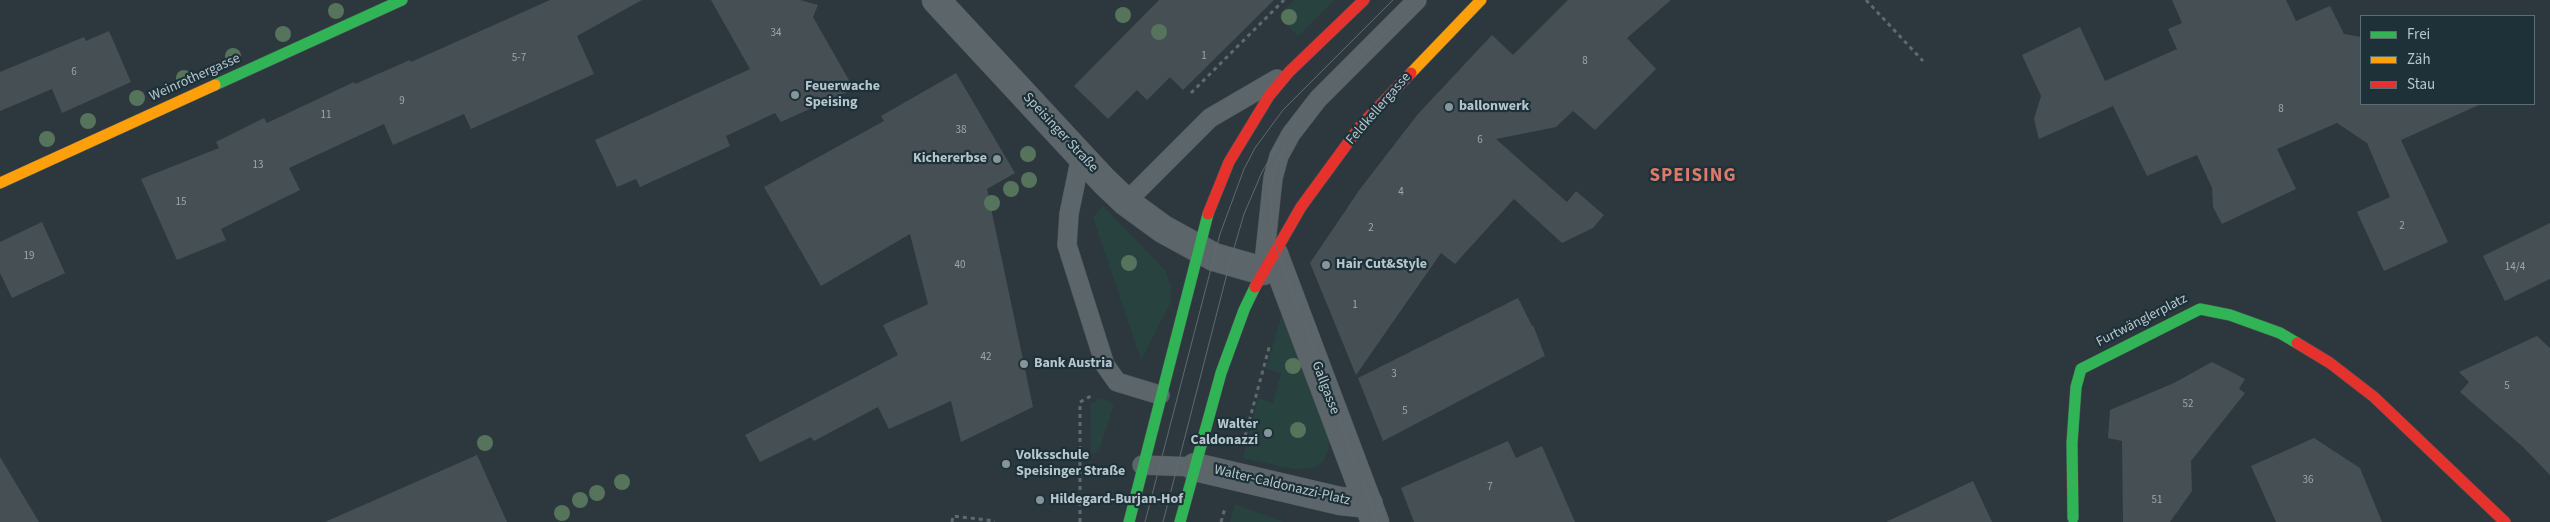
<!DOCTYPE html>
<meta charset="utf-8">
<style>
body{margin:0}
#map{position:relative;width:2550px;height:522px;overflow:hidden;background:#2c383d;font-family:"Source Sans 3",sans-serif}
canvas{display:block}
.legend{position:absolute;left:2360px;top:15px;width:175px;height:90px;box-sizing:border-box;background:#1e3139;border:1px solid #5b6d74;margin:0;padding:6px 9px;list-style:none;font-size:15px;color:#b7c6cd}
.legend li{display:flex;align-items:center;gap:10px;height:25px}
.legend b{width:25px;border:1px solid #5b6d74}
</style>
<div id="map">
<canvas width="2550" height="522"></canvas>
<ul class="legend">
<li><b style="height:6px;background:#30b455"></b>Frei</li>
<li><b style="height:6px;background:#ff9f0a"></b>Zäh</li>
<li><b style="height:6px;background:#e5322d"></b>Stau</li>
</ul>
</div>
<script>
const ctx = document.querySelector('canvas').getContext('2d');
ctx.lineJoin = 'round';
function paint(path, color) { ctx.fillStyle = color; ctx.fill(path, 'evenodd'); }
const poly = rows => new Path2D(rows.map(r => 'M' + r).join(''));
function strokePath(path, color, width, dash) { ctx.strokeStyle = color; ctx.lineWidth = width; ctx.lineCap = dash ? 'butt' : 'round'; ctx.setLineDash(dash || []); ctx.stroke(path); }
function write(font, color, halo, rows, align = 'center') {
  ctx.font = font + ' "Source Sans 3",sans-serif'; ctx.lineWidth = 4.5; ctx.setLineDash([]); ctx.textBaseline = 'middle'; ctx.strokeStyle = halo; ctx.fillStyle = color; for (const [text, x, y, turn = 0] of rows) {
    ctx.save(); ctx.translate(x, y); ctx.rotate((+turn || 0) * Math.PI / 180); ctx.textAlign = isNaN(turn) ? turn : align; if (halo) ctx.strokeText(text, 0, 0); ctx.fillText(text, 0, 0); ctx.restore();
  }
}
paint(poly([
 [1294,0,1334,0,1298,36,1278,16],
 [1103,206,1165,270,1171,287,1171,302,1141,360,1093,217],
 [1282,314,1285,315,1332,438,1324,461,1314,468,1294,469,1243,458,1258,398,1273,403,1281,373,1266,369],
 [1101,398,1114,404,1099,451,1091,453,1090,404],
 [1235,504,1283,522,1230,522]
]), '#28433f');
paint(poly([
 [550,0,642,0,577,36,594,74,471,129,464,114,393,145,384,124,289,168,300,190,221,229,226,240,177,260,141,179,219,148,216,142,264,118,267,123,354,82,355,84,410,60,411,62],
 [711,0,800,0,818,5,813,17,854,89,781,122,775,113,726,136,730,146,640,187,636,179,617,187,595,140,750,69],
 [1159,0,1274,0,1183,90,1170,77,1147,100,1137,90,1108,119,1074,86],
 [1568,0,1671,0,1627,38,1656,69,1595,130,1573,111,1556,127,1496,139,1567,202,1576,191,1604,215,1593,228,1562,243,1514,199,1455,264,1441,253,1356,375,1310,263,1360,189,1418,114,1492,35,1513,55],
 [2172,0,2286,0,2296,21,2330,6,2344,34,2361,37,2361,104,2481,104,2401,140,2448,242,2384,271,2357,212,2390,197,2367,143,2337,123,2277,149,2296,189,2222,224,2213,207,2212,188,2197,155,2147,176,2113,106,2039,139,2034,119,2041,96,2022,55,2080,27,2105,81,2177,49,2168,29,2182,23],
 [109,31,131,82,62,113,52,89,0,111,0,72,84,37,86,41],
 [956,73,1015,173,987,189,1033,407,961,442,951,401,889,429,878,407,814,441,811,437,760,462,745,435,898,355,883,325,928,304,910,234,821,286,764,187,884,121,881,116],
 [42,222,65,273,12,298,0,273,0,242],
 [2550,223,2550,279,2505,301,2483,256],
 [1518,298,1532,326,1533,325,1545,356,1383,441,1358,378],
 [2537,336,2550,348,2550,475,2523,447,2460,392,2469,382,2459,372],
 [2212,362,2245,379,2239,389,2245,393,2191,461,2192,491,2170,522,2123,522,2122,441,2108,438,2110,410,2174,383],
 [2314,438,2360,468,2382,522,2276,522,2251,466],
 [1508,441,1516,458,1542,446,1575,522,1414,522,1401,488],
 [477,455,507,522,325,522],
 [0,457,39,522,0,522],
 [1973,481,1992,522,1886,522]
]), '#465054');
const lane = poly([
 [1081,156,1069,214,1067,245,1105,365,1117,382,1160,395],
 [1126,202,1210,118,1277,79],
 [1264,262,1273,178,1279,156,1291,134,1318,99,1417,0],
 [1142,465,1195,467]
]);
const street = poly([
 [936,0,1104,181,1126,202,1163,229,1214,257,1263,271],
 [1274,254,1375,522],
 [1195,467,1340,501,1369,504]
]);
const fast = poly([
 [215,85,402,0],
 [2073,518,2072,443,2076,387,2081,369,2200,309,2230,315,2280,333,2297,343],
 [1129,522,1208,214],
 [1180,522,1221,373,1244,310,1255,287]
]);
const slow = poly([
 [1411,73,1481,0],
 [0,183,215,85]
]);
const jam = poly([
 [1208,214,1229,162,1269,96,1289,72,1364,0],
 [1255,287,1301,207,1361,125,1411,73],
 [2297,343,2330,363,2374,397,2505,522]
]);
strokePath(lane, '#4b5357', 20);
strokePath(street, '#4b5357', 29);
strokePath(fast, '#4b5357', 12);
strokePath(slow, '#4b5357', 12);
strokePath(jam, '#4b5357', 12);
strokePath(poly([
 [1866,0,1923,61],
 [1191,93,1284,0],
 [1243,444,1270,344],
 [952,522,953,516,995,521],
 [1080,522,1080,402,1091,396],
 [1221,522,1225,508]
]), '#606a6c', 3, [4, 4]);
strokePath(lane, '#5c666a', 19);
strokePath(street, '#5c666a', 28);
strokePath(fast, '#30b455', 11);
strokePath(slow, '#ff9f0a', 11);
strokePath(jam, '#e5322d', 11);
strokePath(poly([
 [1286,144,1275,167,1270,191,1273,239,1377,522],
 [1145,522,1220,234,1244,169,1255,148,1283,110,1393,0],
 [1163,522,1230,262,1244,214,1262,172,1282,138,1306,109,1417,0]
]), '#61696e', 1);
ctx.fillStyle = '#55745b';
for (const [x, y] of [
 [336,11],
 [1123,15],
 [1289,17],
 [1159,32],
 [283,34],
 [233,56],
 [184,78],
 [137,98],
 [88,121],
 [47,139],
 [1028,154],
 [1029,180],
 [1011,189],
 [992,203],
 [1129,263],
 [1293,366],
 [1298,430],
 [485,443],
 [622,482],
 [597,493],
 [580,500],
 [562,513]
]) { ctx.beginPath(); ctx.arc(x, y, 8, 0, 2 * Math.PI); ctx.fill(); }
for (const [x, y, r, color] of [
 [795,95,5,"#86949b"],
 [1449,107,5,"#86949b"],
 [997,159,5,"#86949b"],
 [1326,265,5,"#86949b"],
 [1024,364,5,"#86949b"],
 [1268,433,5,"#86949b"],
 [1006,464,5,"#86949b"],
 [1040,500,5,"#86949b"]
]) { const dot = new Path2D(); dot.arc(x, y, r, 0, 2 * Math.PI); ctx.fillStyle = color; ctx.fill(dot); strokePath(dot, '#1e3139', 2); }
write('11px', '#9ba8af', null, [
 ["34",776,34],
 ["1",1204,57],
 ["5-7",519,59],
 ["8",1585,62],
 ["6",74,73],
 ["9",402,102],
 ["8",2281,110],
 ["11",326,116],
 ["38",961,131],
 ["6",1480,141],
 ["13",258,166],
 ["4",1401,193],
 ["15",181,203],
 ["2",2402,227],
 ["2",1371,229],
 ["19",29,257],
 ["40",960,266],
 ["14/4",2515,268],
 ["1",1355,306],
 ["42",986,358],
 ["3",1394,375],
 ["5",2507,387],
 ["52",2188,405],
 ["5",1405,412],
 ["36",2308,481],
 ["7",1490,488],
 ["51",2157,501]
]);
write('14px', '#b7c6cd', '#1e3139', [
 ["Weinrothergasse",195,78,-24],
 ["Feldkellergasse",1379,109,-49],
 ["Speisinger Straße",1060,133,47],
 ["Furtwänglerplatz",2142,321,-27],
 ["Gallgasse",1325,388,69],
 ["Walter-Caldonazzi-Platz",1282,486,13]
]);
write('bold 14px', '#b7c6cd', '#1e3139', [
 ["Feuerwache",805,87],
 ["Speising",805,103],
 ["ballonwerk",1459,107],
 ["Kichererbse",987,159,"right"],
 ["Hair Cut&Style",1336,265],
 ["Bank Austria",1034,364],
 ["Walter",1258,425,"right"],
 ["Caldonazzi",1258,441,"right"],
 ["Volksschule",1016,456],
 ["Speisinger Straße",1016,472],
 ["Hildegard-Burjan-Hof",1050,500]
], 'left');
ctx.letterSpacing = '1px';
write('bold 19px', '#df7a69', '#1e3139', [
 ["SPEISING",1693,177]
]);
ctx.letterSpacing = '0px';
</script>
